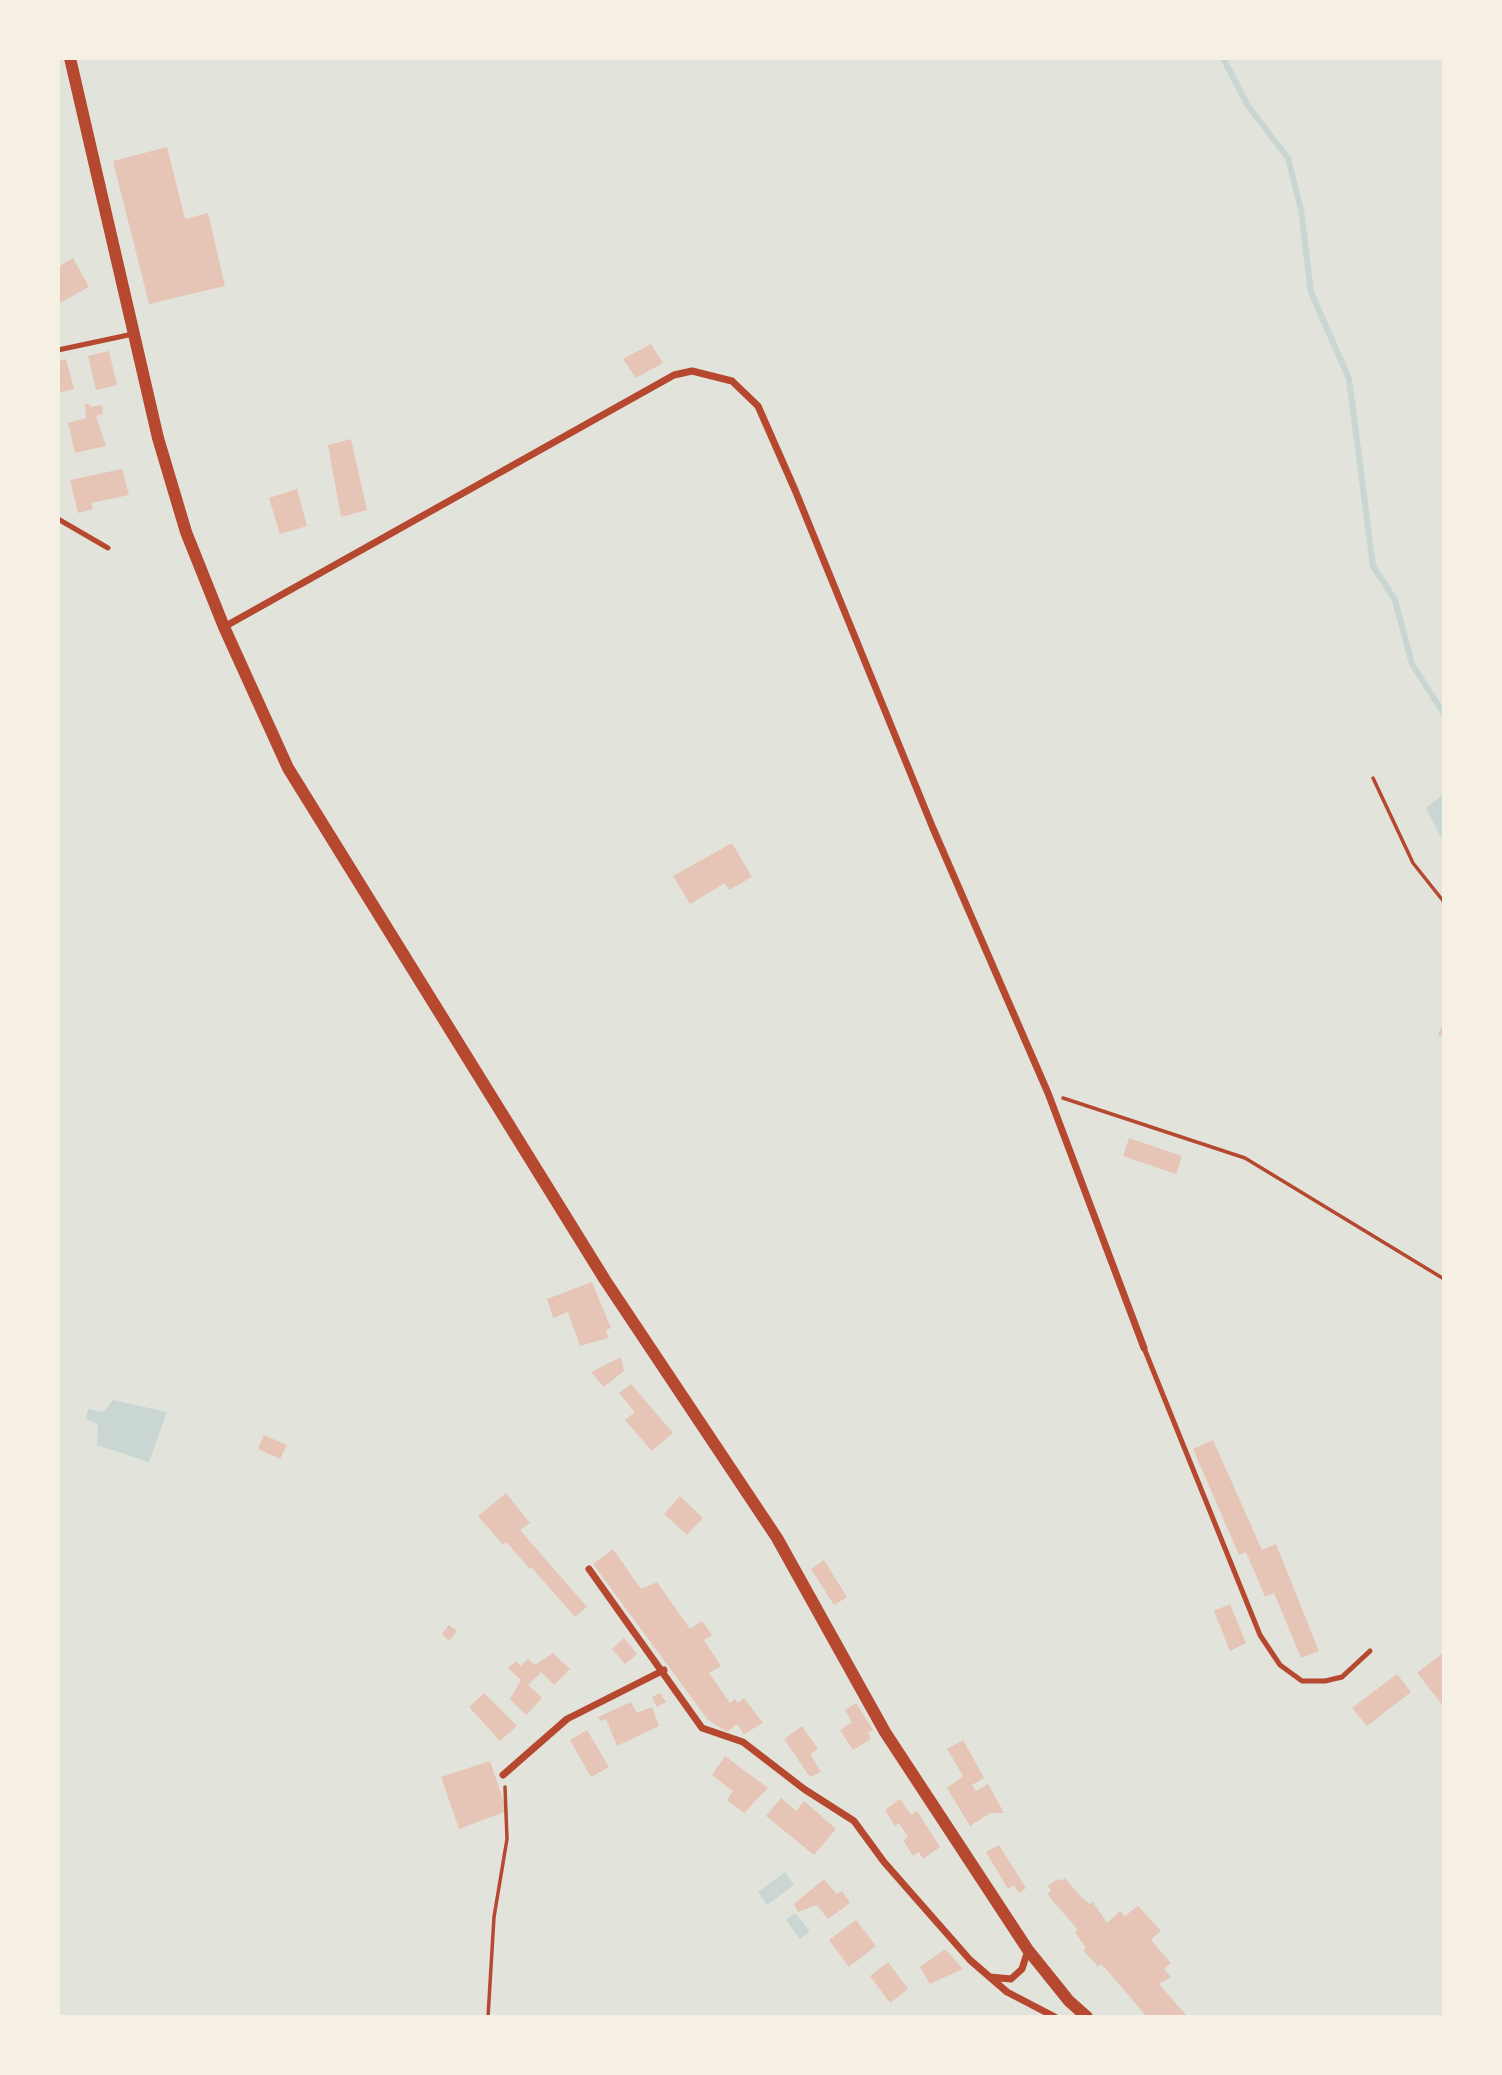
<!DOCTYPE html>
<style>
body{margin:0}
#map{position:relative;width:1502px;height:2075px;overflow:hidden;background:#f6efe4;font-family:"Times New Roman",serif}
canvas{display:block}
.frame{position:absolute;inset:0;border:60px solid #f6efe4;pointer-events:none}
</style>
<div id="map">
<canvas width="1502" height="2075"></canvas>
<div class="frame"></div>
</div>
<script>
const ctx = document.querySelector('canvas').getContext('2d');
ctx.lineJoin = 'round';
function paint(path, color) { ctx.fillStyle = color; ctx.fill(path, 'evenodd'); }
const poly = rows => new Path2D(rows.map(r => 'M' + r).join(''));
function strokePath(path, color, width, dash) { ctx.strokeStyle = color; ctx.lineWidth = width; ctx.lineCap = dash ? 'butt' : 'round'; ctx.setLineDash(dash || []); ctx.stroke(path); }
paint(poly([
 [58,58,1444,58,1444,2017,58,2017]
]), '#e2e4dc');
paint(poly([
 [1444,794,1444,843,1426,808],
 [113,1400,167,1412,149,1462,97,1445,98,1424,86,1419,88,1409,103,1412],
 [785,1872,794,1885,767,1905,758,1892],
 [795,1913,810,1931,800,1939,786,1920]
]), '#c9d6d2');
strokePath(poly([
 [1223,58,1248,106,1288,158,1301,210,1311,292,1349,379,1373,566,1395,600,1412,664,1444,714]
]), '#c9d6d2', 6);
paint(poly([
 [167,147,185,219,208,213,225,286,149,304,113,161],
 [73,258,89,287,58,304,58,267],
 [651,344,663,363,636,378,623,359],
 [109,351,117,385,96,390,88,356],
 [66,359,74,389,58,393,58,361],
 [85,404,89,404,90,407,102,405,103,414,96,416,106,446,75,453,68,423,86,418],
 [351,439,367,510,341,517,328,445],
 [122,469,129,495,91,503,93,509,78,513,70,480],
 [297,489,307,526,280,534,269,498],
 [732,843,752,877,729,890,725,883,690,904,673,876],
 [1444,1020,1444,1038,1438,1035],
 [1129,1138,1182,1156,1176,1174,1123,1156],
 [592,1282,611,1328,606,1330,608,1338,580,1346,568,1312,553,1318,547,1299],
 [621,1357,624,1371,604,1387,591,1372],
 [631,1384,673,1433,652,1451,625,1420,635,1412,619,1393],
 [264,1435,287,1445,280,1459,258,1449],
 [1213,1440,1262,1550,1276,1544,1319,1651,1301,1658,1274,1593,1265,1597,1246,1552,1239,1555,1193,1449],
 [506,1493,530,1523,520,1530,587,1607,575,1617,531,1567,530,1569,506,1542,503,1545,478,1516],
 [680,1496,703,1518,687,1535,664,1514],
 [613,1549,641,1589,657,1582,690,1629,702,1621,712,1635,704,1640,721,1666,709,1673,730,1703,735,1699,738,1703,744,1698,763,1723,744,1734,737,1724,727,1732,708,1720,593,1564],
 [824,1560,847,1597,834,1605,811,1569],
 [1230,1604,1246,1643,1230,1651,1214,1611],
 [449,1625,457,1631,449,1641,442,1634],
 [624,1638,637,1654,625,1664,612,1649],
 [1444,1652,1444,1707,1417,1673],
 [553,1653,570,1669,554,1685,541,1672,528,1685,542,1698,526,1715,510,1699,521,1680,508,1668,516,1661,521,1666,528,1659,535,1665],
 [1397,1674,1411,1692,1367,1726,1352,1708],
 [484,1693,517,1726,500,1741,469,1707],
 [660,1693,666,1702,657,1707,652,1697],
 [631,1702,637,1713,652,1707,659,1726,617,1746,606,1719,601,1721,598,1717],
 [856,1703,873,1730,868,1733,871,1739,853,1750,840,1730,852,1722,845,1710],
 [802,1726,818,1749,810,1754,821,1772,810,1777,784,1739],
 [587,1730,609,1767,591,1777,570,1740],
 [963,1740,984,1778,972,1785,976,1791,988,1784,1004,1813,990,1813,970,1826,947,1788,963,1776,947,1749],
 [725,1756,768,1788,744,1813,727,1800,733,1791,712,1775],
 [490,1761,507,1811,459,1829,441,1777],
 [781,1798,796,1811,804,1801,836,1829,814,1855,766,1816],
 [900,1799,911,1815,917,1811,940,1847,923,1859,919,1852,913,1856,903,1840,908,1837,899,1823,895,1826,885,1810],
 [999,1845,1026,1888,1019,1893,1014,1885,1008,1889,986,1852],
 [1065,1878,1081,1897,1090,1904,1093,1902,1107,1923,1120,1911,1125,1916,1138,1906,1161,1931,1151,1940,1171,1963,1164,1969,1171,1977,1159,1984,1188,2017,1147,2017,1106,1969,1100,1964,1098,1967,1083,1950,1086,1948,1075,1932,1078,1930,1047,1894,1051,1891,1048,1886,1057,1879,1062,1881],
 [824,1879,837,1894,842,1891,850,1903,828,1919,817,1905,798,1912,794,1904],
 [856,1920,876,1946,849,1967,829,1940],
 [945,1949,963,1969,930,1984,920,1967],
 [888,1962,908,1989,890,2003,870,1976]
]), '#e6c5b7');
strokePath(poly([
 [1373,778,1413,863,1444,902],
 [1063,1098,1245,1158,1444,1279],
 [488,2017,494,1917,507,1839,505,1787]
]), '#b5482f', 3.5);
strokePath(poly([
 [58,350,133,334],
 [58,519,108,548],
 [1144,1348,1260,1635,1280,1665,1302,1681,1325,1681,1342,1677,1370,1651]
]), '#b5482f', 5);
strokePath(poly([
 [224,627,674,375,692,371,732,381,758,406,795,490,932,826,1048,1093,1144,1348],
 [589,1569,702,1728,743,1742,804,1789,854,1821,884,1862,970,1960,1007,1992,1055,2017],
 [503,1775,567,1719,664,1670],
 [990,1977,1011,1979,1022,1969,1028,1950]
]), '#b5482f', 7);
strokePath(poly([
 [70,58,158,438,186,532,224,627,288,768,605,1280,777,1538,885,1732,1028,1950,1069,2001,1087,2017]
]), '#b5482f', 12);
</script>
